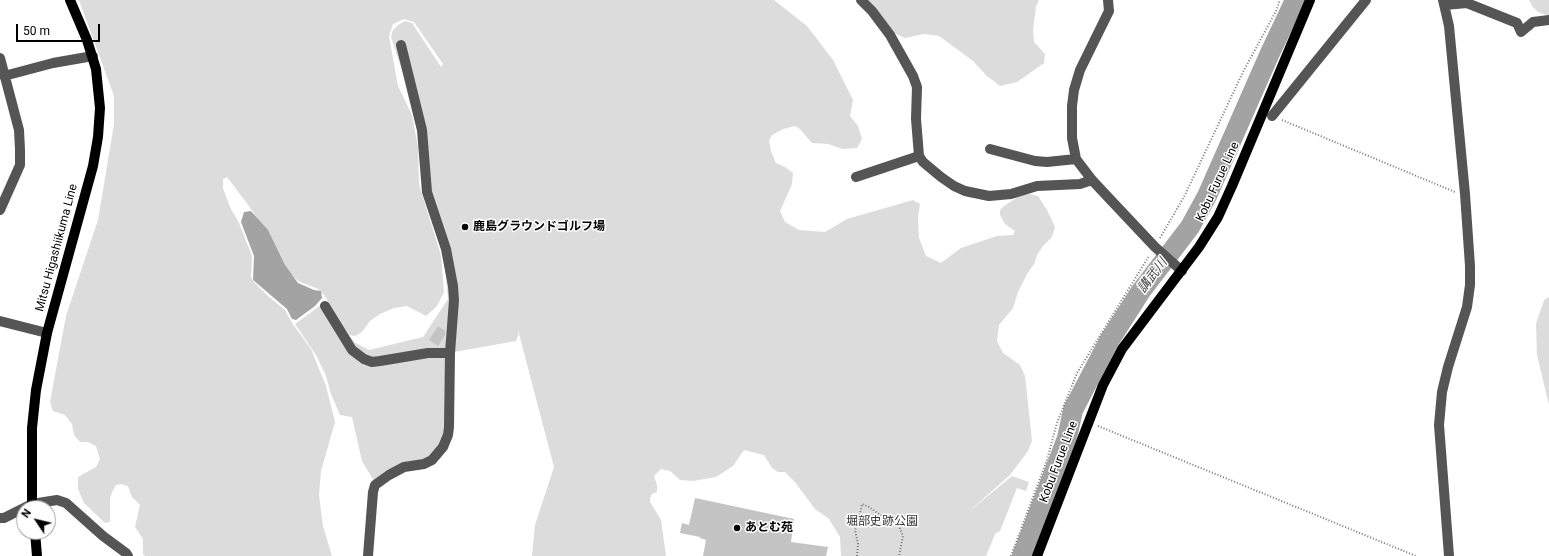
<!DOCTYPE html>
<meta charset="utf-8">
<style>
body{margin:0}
#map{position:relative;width:1549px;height:556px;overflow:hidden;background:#fff;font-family:Roboto,sans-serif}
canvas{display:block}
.north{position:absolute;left:16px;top:500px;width:40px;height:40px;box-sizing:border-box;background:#fff;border:1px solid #999;border-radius:50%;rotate:305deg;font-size:11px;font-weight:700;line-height:16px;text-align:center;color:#000}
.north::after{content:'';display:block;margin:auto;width:14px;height:18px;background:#000;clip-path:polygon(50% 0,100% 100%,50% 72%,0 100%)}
.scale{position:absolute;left:16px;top:24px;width:84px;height:18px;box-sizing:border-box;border:2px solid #000;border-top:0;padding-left:5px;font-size:12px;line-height:14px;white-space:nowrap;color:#000;-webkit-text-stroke:3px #fff;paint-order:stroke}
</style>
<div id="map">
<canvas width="1549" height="556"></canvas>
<div class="north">N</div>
<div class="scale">50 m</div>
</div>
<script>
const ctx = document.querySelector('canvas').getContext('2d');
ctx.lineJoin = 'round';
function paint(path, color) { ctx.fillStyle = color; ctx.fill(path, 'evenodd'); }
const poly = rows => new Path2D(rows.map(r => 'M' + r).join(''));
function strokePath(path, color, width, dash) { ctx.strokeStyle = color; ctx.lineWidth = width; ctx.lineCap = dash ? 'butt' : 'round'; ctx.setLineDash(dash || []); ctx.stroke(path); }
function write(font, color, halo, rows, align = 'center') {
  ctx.font = font + ' Roboto,"Noto Sans JP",sans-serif'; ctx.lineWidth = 3; ctx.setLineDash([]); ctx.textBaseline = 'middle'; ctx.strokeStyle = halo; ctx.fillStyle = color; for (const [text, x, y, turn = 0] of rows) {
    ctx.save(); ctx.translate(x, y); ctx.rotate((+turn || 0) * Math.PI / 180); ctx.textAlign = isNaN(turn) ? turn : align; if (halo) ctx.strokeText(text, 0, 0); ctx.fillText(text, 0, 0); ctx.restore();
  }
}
paint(poly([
 [79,0,774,0,807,26,833,60,853,100,850,116,858,126,862,139,857,148,843,149,828,144,812,143,800,129,795,126,783,129,772,135,769,141,771,151,776,163,785,167,793,173,792,184,780,211,785,222,799,230,825,232,847,219,913,200,920,204,918,217,919,238,926,256,941,263,961,248,997,236,1013,235,1015,231,1005,224,1000,215,1000,210,1004,206,1021,195,1030,194,1038,196,1047,210,1055,227,1052,237,1043,246,1037,255,1034,264,1027,274,1018,292,1013,308,999,325,997,341,1003,353,1020,365,1025,376,1032,441,1028,451,1010,475,966,514,1012,476,1029,482,1026,491,1017,488,1000,531,995,534,986,556,841,556,840,537,829,519,815,509,795,482,785,472,778,472,772,468,764,455,744,450,733,466,716,477,693,481,680,480,670,471,661,469,654,476,657,485,657,492,652,494,650,498,650,502,661,520,666,556,532,556,535,525,554,467,518,330,518,336,516,341,454,352,448,427,436,455,374,481,362,461,352,417,340,415,331,394,326,376,316,355,295,324,325,302,336,316,325,296,318,289,298,281,279,261,265,230,252,210,227,177,223,179,223,188,230,207,239,223,252,256,251,277,254,282,269,297,285,310,292,323,311,349,326,386,335,422,321,471,319,495,323,526,332,556,145,556,143,554,143,539,135,527,140,505,132,497,128,486,121,484,116,485,112,492,110,499,110,522,105,523,84,503,78,489,78,477,96,467,100,459,96,446,88,442,80,442,74,435,72,424,65,415,53,411,50,402,66,316,98,220,114,124,114,96],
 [404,19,414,22,443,64,441,67,412,23,405,21,398,25,393,30,391,37,414,107,420,146,444,256,448,299,423,337,369,350,354,342,345,328,350,335,355,336,362,332,370,321,380,314,394,308,407,306,426,316,437,306,444,292,441,255,419,185,418,147,412,115,398,86,389,36,393,24],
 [868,0,1039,0,1036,6,1033,30,1034,42,1045,54,1044,63,1017,82,1000,86,987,76,973,61,939,36,924,34,905,38,889,31],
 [1529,0,1549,0,1549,16,1538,12,1532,6],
 [1549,297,1549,405,1537,355,1536,324,1544,300]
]), '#dcdcdc');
paint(poly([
 [251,211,268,230,285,265,298,283,314,290,321,291,322,298,315,306,296,320,292,319,287,309,253,280,254,256,241,222,244,212]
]), '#a3a3a3');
strokePath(poly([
 [1022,556,1067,438,1073,410,1109,341,1141,291,1190,227,1207,196,1270,53,1295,0]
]), '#a3a3a3', 20);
paint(poly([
 [438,326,445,331,445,335,438,346,429,340],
 [695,498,794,519,791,542,828,547,826,556,703,556,706,540,700,538,700,537,680,533,682,523,689,525]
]), '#c4c4c4');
strokePath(poly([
 [1282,120,1455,192],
 [1160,238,1185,195,1243,72,1276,11,1280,0],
 [1098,426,1416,556],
 [857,556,858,544,855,530,859,518,862,504,869,507,883,517,898,524,903,536,899,556],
 [1011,556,1047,460,1057,423,1077,373,1149,256]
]), '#777', 2, [1, 2]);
strokePath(poly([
 [861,0,872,11,890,35,913,76,917,87,916,119,919,156,923,162,941,177,954,186,965,191,989,196,1011,194,1037,186,1080,184,1092,180],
 [1108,0,1109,11,1080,70,1074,90,1072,106,1072,138,1076,159,1092,180,1106,195,1155,247,1182,271],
 [1443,0,1449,26,1465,194,1470,266,1470,285,1467,307,1448,367,1442,392,1439,425,1449,556],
 [1445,5,1467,3,1517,23,1521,32,1533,22,1549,20],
 [0,58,19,130,20,150,20,165,0,210],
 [4,76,53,63,93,56],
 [1272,116,1366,0],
 [990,149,1035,161,1047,162,1076,159],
 [856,177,919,156],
 [325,306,352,350,364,359,372,362,380,361,428,353,450,353],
 [0,321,47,333],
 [0,518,4,518,32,504,57,500,66,503,103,536,126,553,128,556],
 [368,556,373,492,375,485,389,475,404,467,424,464,432,460,443,447,448,435,449,427,450,353,454,300,453,286,446,249,427,192,422,130,401,45]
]), '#555', 10);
strokePath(poly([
 [32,508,32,428,36,390,47,333,93,166,98,137,100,108,96,69,87,40,70,0],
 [35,532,37,556],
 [1037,556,1103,385,1122,349,1199,247,1218,217,1232,186,1310,0]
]), '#000', 10);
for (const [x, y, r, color] of [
 [465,227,4,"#000"],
 [737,528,4,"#000"]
]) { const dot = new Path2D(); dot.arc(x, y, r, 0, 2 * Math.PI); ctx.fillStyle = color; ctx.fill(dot); strokePath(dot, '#fff', 1.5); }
write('12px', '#000', '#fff', [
 ["Kobu Furue Line",1218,182,-65],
 ["Mitsu Higashiikuma Line",57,248,-75],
 ["Kobu Furue Line",1059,462,-69]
]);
write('bold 12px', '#000', '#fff', [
 ["鹿島グラウンドゴルフ場",473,227],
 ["あとむ苑",745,528]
], 'left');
write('12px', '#333', '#fff', [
 ["堀部史跡公園",882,522]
]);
write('italic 13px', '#444', '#fff', [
 ["講武川",1153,276,-53]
]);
</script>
